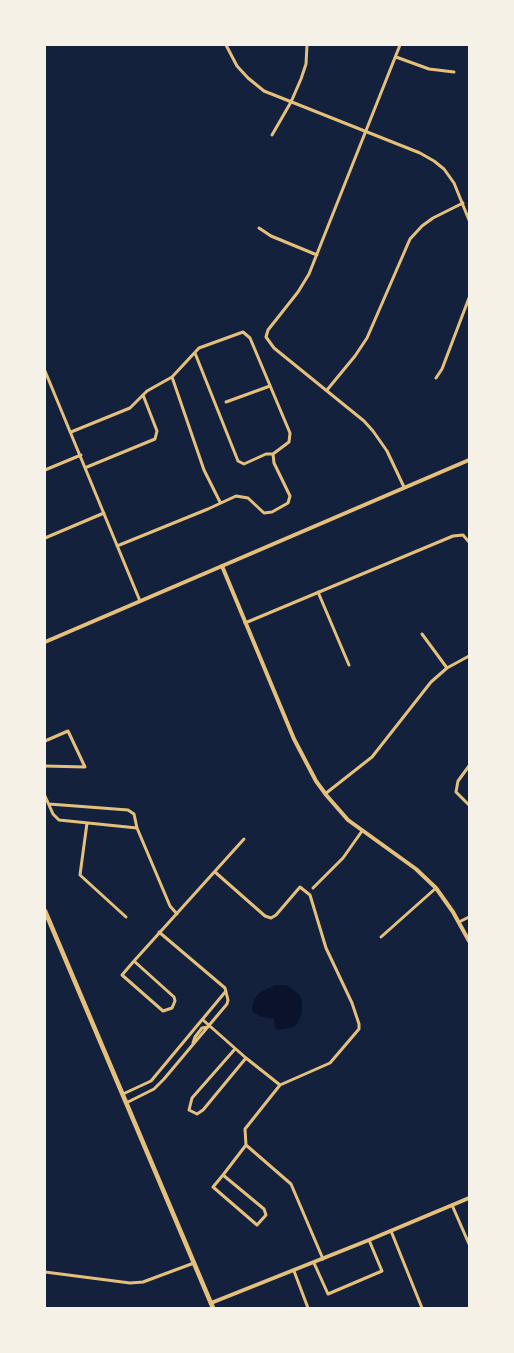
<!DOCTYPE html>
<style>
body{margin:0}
#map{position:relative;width:514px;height:1353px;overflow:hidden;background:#14213d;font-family:"Fira Sans",sans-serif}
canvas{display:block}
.frame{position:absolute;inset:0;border:46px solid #f6f1e7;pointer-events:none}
</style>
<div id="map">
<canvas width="514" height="1353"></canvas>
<div class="frame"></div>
</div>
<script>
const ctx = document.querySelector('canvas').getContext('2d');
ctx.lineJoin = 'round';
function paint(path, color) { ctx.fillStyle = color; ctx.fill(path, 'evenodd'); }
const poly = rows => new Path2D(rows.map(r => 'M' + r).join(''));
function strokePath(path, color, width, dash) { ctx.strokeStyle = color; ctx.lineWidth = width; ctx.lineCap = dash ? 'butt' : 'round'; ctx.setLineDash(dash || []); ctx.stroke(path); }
paint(poly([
 [275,985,286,985,300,995,302,1003,302,1013,297,1024,293,1027,278,1030,275,1028,274,1019,262,1017,253,1013,252,1008,254,1000,259,993]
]), '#0b132b');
strokePath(poly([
 [226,45,237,66,248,78,264,91,420,153,434,161,444,169,454,183,469,220],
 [400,45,309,274,298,292,268,330,266,337,274,348,364,421,373,431,387,451,404,487],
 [396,57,429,69,454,72],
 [272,135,291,102,301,79,306,64,307,45],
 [259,228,271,236,317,255],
 [195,353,238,461,244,464,266,454,273,454],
 [45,371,140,601],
 [172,377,204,470,220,502],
 [436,378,442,369,469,298],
 [327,390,355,356,367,338,410,239,422,226,433,218,463,203],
 [226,402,270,386],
 [71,432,130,408,147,391,172,377,199,348,243,332,250,338,290,433,289,442,273,454,274,463,290,496,288,503,272,512,264,513,248,498,236,496,208,509,117,546],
 [87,467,155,439,157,431,143,395],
 [45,470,81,455],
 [45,538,104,513],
 [318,592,349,665],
 [245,623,453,536,463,535,469,542],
 [422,634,447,668],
 [45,741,68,731,85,767,45,766],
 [469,766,458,781,456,792,469,805],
 [325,794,372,757,431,682,447,668,469,656],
 [45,796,53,814,59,820,137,828,170,906,177,914],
 [49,804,128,810,134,814,137,828],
 [87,823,80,875,126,917],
 [215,872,265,916,271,918,276,915,300,887,310,895,326,948,352,1003,359,1024,359,1029,330,1063,280,1085,245,1129,246,1145,291,1184,323,1259],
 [313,888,343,858,362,831],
 [459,922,469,917],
 [381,937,436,888],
 [134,961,174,997,175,1001,172,1008,163,1011,122,975,134,961,244,839],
 [203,1020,246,1058,280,1085],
 [193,1043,195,1037,202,1028,208,1027],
 [235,1049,192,1098,189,1110,197,1114,203,1110,246,1058],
 [123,1094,151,1081,226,991],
 [126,1103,154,1089,164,1079,227,1004,228,1000,225,988,159,932],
 [223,1175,213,1187,257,1225,266,1215,264,1209,223,1175,246,1145],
 [452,1205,469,1244],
 [391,1231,422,1308],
 [314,1263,328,1294,382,1271,369,1240],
 [294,1271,308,1308],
 [45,1272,130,1283,143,1282,194,1263]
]), '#e5c07b', 3);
strokePath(poly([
 [222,566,294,739,316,781,327,796,348,820,416,869,436,888,453,912,469,941],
 [211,1303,369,1240,469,1198]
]), '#e5c07b', 4);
strokePath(poly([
 [45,642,469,460]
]), '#e5c07b', 4);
strokePath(poly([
 [45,911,213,1308]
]), '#e5c07b', 4.5);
</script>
